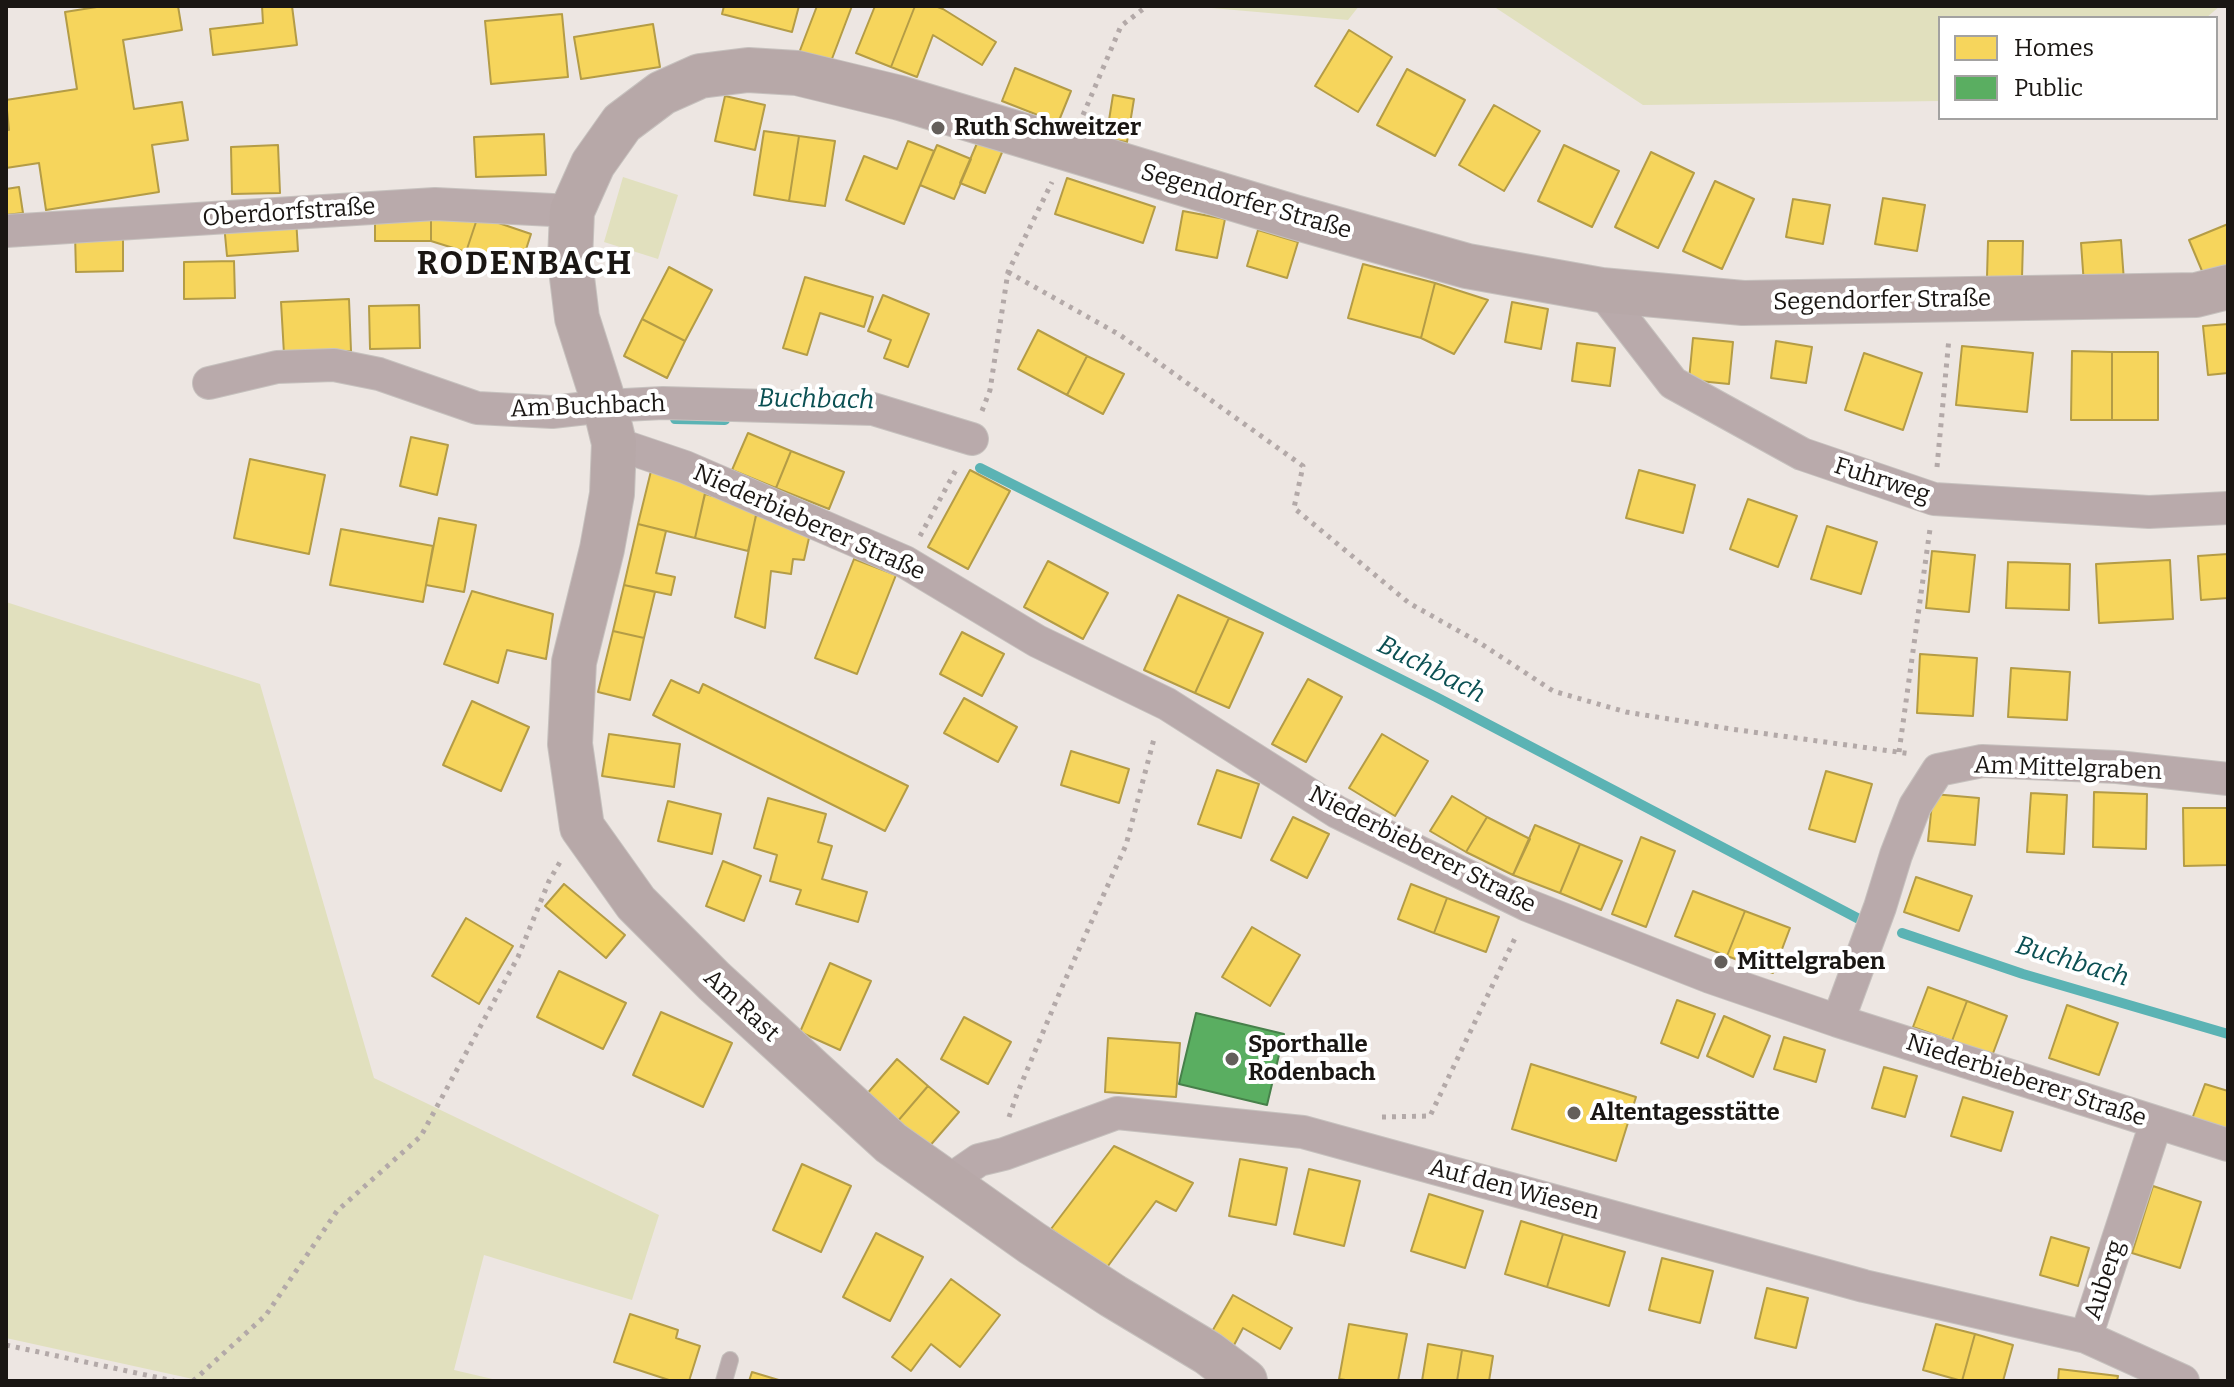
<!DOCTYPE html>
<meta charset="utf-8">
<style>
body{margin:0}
#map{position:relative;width:2234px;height:1387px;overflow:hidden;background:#ede6e2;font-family:Bitter,serif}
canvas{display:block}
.frame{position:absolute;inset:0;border:8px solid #1a1613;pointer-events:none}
.legend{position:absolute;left:1938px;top:16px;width:280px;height:104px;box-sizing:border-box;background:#fff;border:2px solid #a3a2a1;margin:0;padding:10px 14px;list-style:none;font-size:24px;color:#1a1613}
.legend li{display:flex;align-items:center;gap:16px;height:40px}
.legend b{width:40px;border:2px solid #a3a2a1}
</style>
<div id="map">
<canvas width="2234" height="1387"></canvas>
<div class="frame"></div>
<ul class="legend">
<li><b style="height:22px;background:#f6d55c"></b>Homes</li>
<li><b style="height:22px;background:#5aae61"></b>Public</li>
</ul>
</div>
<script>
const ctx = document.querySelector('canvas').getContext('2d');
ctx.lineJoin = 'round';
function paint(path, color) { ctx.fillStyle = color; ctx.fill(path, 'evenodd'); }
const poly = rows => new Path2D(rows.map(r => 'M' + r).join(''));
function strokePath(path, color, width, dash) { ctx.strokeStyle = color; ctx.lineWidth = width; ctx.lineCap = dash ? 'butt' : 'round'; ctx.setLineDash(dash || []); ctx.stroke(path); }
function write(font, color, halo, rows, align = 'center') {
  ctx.font = font + ' Bitter,serif'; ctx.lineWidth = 8; ctx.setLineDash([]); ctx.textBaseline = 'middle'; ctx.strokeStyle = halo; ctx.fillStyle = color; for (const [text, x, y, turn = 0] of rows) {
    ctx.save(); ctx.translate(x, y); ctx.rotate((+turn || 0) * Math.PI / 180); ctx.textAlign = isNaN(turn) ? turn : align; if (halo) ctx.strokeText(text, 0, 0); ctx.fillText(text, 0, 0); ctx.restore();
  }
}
paint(poly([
 [1189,6,1359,6,1348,20],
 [1493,6,2220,6,2206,18,1940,18,1940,101,1643,105],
 [623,177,678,195,658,259,604,242],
 [6,602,260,684,374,1078,659,1215,632,1300,484,1255,454,1370,501,1381,202,1381,6,1338]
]), '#e1e0be');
const homes = poly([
 [103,6,178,6,182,30,123,40,134,109,182,102,188,140,152,145,159,192,46,210,39,163,6,168,6,130,9,130,6,100,77,89,65,12,103,6],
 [262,6,292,6,297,45,213,55,210,29,263,23,262,6],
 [724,6,799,6,792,32,722,14,724,6],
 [817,6,852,6,830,64,799,53,817,6],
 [875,6,915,6,891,67,856,53,875,6],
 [915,6,935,6,943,9,996,42,982,65,933,35,917,77,891,67,915,6],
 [562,14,568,77,491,84,485,21,562,14],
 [653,24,660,67,581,79,574,37,653,24],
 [1349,30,1392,57,1358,112,1315,86,1349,30],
 [1015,68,1071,91,1058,123,1002,101,1015,68],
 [1407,69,1465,100,1435,156,1377,125,1407,69],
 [1113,95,1134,99,1127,142,1106,139,1113,95],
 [725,96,765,105,755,150,715,141,725,96],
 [1494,105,1540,131,1504,191,1459,165,1494,105],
 [764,131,799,136,789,201,754,195,764,131],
 [544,134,546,175,476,177,474,137,544,134],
 [799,136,835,141,825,206,789,201,799,136],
 [908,141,934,151,904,224,846,200,864,156,897,169,908,141],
 [978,141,1003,150,985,193,960,183,978,141],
 [278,145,280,193,232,194,231,147,278,145],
 [937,145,971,159,954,199,920,185,937,145],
 [1564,145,1619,171,1592,227,1538,201,1564,145],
 [1651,152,1694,173,1658,248,1615,227,1651,152],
 [1067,178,1155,207,1143,243,1055,214,1067,178],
 [1715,181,1754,199,1722,269,1683,251,1715,181],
 [19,187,23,213,6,215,6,189,19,187],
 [1883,198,1925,205,1917,251,1875,244,1883,198],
 [1793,199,1830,205,1823,244,1786,237,1793,199],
 [375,210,431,210,431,241,375,241,375,210],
 [431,210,478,216,466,252,431,241,431,210],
 [1183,211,1225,219,1217,258,1176,250,1183,211],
 [478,216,531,234,519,271,466,252,478,216],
 [296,218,298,251,227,256,224,224,296,218],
 [2228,224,2228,268,2205,278,2189,240,2228,224],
 [1258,230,1298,242,1287,278,1247,266,1258,230],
 [123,233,123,271,76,272,75,234,123,233],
 [2121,240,2124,281,2084,285,2081,243,2121,240],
 [1988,241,2023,241,2022,278,1987,277,1988,241],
 [234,261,235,298,184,299,184,262,234,261],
 [1363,264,1435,283,1421,338,1348,318,1363,264],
 [669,267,712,290,685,341,642,319,669,267],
 [805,277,873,297,864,327,820,313,807,355,783,348,805,277],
 [1435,283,1488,300,1454,354,1421,338,1435,283],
 [883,295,929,314,908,367,884,358,891,340,868,331,883,295],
 [349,299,351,351,284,354,281,302,349,299],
 [1512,302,1548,309,1541,349,1505,342,1512,302],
 [419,305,420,348,370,349,369,306,419,305],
 [642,319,685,341,667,378,624,356,642,319],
 [2228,324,2228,373,2208,375,2203,326,2228,324],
 [1038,330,1087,356,1067,395,1018,369,1038,330],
 [1693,338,1733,342,1729,384,1689,380,1693,338],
 [1776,341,1812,347,1806,383,1771,378,1776,341],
 [1577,343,1615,348,1610,386,1572,381,1577,343],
 [1962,346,2033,353,2027,412,1956,405,1962,346],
 [2072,351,2112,352,2112,420,2071,420,2072,351],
 [2112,352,2158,352,2158,420,2112,420,2112,352],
 [1864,353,1922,373,1903,430,1845,410,1864,353],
 [1087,356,1124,374,1103,414,1067,395,1087,356],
 [748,433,791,451,776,488,732,470,748,433],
 [411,437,448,445,437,495,400,486,411,437],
 [791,451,844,472,829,509,776,488,791,451],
 [250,459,325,475,309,554,234,538,250,459],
 [970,470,1010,491,968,569,928,547,970,470],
 [1639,470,1695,485,1683,533,1626,518,1639,470],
 [651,471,707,484,695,538,638,524,651,471],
 [705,494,758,507,748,551,695,538,705,494],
 [1748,499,1797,516,1778,567,1730,549,1748,499],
 [756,515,811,529,804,560,793,559,791,574,771,571,765,628,735,617,756,515],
 [439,518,476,525,464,592,426,585,439,518],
 [638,524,666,531,656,573,675,577,671,595,624,585,638,524],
 [1827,526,1877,542,1861,594,1811,579,1827,526],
 [341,529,433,546,423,602,330,585,341,529],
 [1932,551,1975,555,1969,612,1926,608,1932,551],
 [2228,554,2228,598,2201,600,2198,556,2228,554],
 [854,559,896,575,857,674,815,658,854,559],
 [2170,560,2173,619,2099,623,2096,564,2170,560],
 [1048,561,1108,593,1083,639,1024,607,1048,561],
 [2008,562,2070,564,2069,610,2006,608,2008,562],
 [624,585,655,592,644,638,613,631,624,585],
 [472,591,553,614,546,659,507,650,498,683,444,664,472,591],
 [1178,595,1229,618,1195,693,1144,670,1178,595],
 [1229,618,1263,633,1229,708,1195,693,1229,618],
 [613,631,644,638,630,700,598,692,613,631],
 [962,632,1004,654,982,696,940,674,962,632],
 [1920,654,1977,658,1973,716,1917,713,1920,654],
 [2011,668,2070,672,2067,720,2008,717,2011,668],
 [1308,679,1342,697,1306,762,1272,744,1308,679],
 [671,680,699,693,703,684,908,786,885,831,653,715,671,680],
 [964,698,1017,727,998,762,944,733,964,698],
 [472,701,529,727,501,791,443,765,472,701],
 [609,734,680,744,674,787,602,776,609,734],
 [1382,734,1428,761,1395,816,1349,788,1382,734],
 [1071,751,1129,769,1119,803,1061,785,1071,751],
 [1217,770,1259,784,1241,838,1198,824,1217,770],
 [1826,771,1872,784,1855,842,1809,829,1826,771],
 [2094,792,2147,794,2146,849,2093,847,2094,792],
 [2031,793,2067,795,2064,854,2027,852,2031,793],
 [1933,794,1979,798,1975,845,1928,841,1933,794],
 [1452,796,1487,817,1466,852,1430,831,1452,796],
 [768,798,826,814,818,842,832,846,822,879,867,892,858,922,796,904,801,890,770,881,777,855,754,848,768,798],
 [668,801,721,814,712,854,658,841,668,801],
 [2183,808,2228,808,2228,865,2184,866,2183,808],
 [1293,817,1329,834,1307,878,1271,860,1293,817],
 [1487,817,1530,839,1513,875,1466,852,1487,817],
 [1535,825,1580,844,1560,893,1513,875,1535,825],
 [1641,837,1675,851,1646,927,1612,914,1641,837],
 [1580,844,1622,861,1601,910,1560,893,1580,844],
 [723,861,761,876,744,921,706,906,723,861],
 [1916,877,1972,896,1959,931,1904,912,1916,877],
 [564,884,625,935,606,958,545,906,564,884],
 [1411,884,1447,898,1434,933,1398,919,1411,884],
 [1693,891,1745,911,1727,956,1675,936,1693,891],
 [1447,898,1499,917,1486,952,1434,933,1447,898],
 [1745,911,1790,928,1773,973,1727,956,1745,911],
 [466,918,513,946,479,1004,432,976,466,918],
 [1252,927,1300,955,1270,1006,1222,977,1252,927],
 [830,963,871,981,840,1050,800,1032,830,963],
 [559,971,626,1003,603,1049,537,1017,559,971],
 [1928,987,1967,1001,1952,1041,1913,1027,1928,987],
 [1677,1000,1715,1014,1698,1058,1661,1043,1677,1000],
 [1967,1001,2007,1016,1992,1056,1952,1041,1967,1001],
 [2067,1005,2118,1023,2099,1075,2049,1058,2067,1005],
 [661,1012,732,1043,703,1107,633,1075,661,1012],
 [1724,1016,1770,1036,1753,1077,1707,1056,1724,1016],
 [964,1017,1011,1042,988,1084,941,1059,964,1017],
 [1784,1037,1825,1050,1816,1082,1774,1069,1784,1037],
 [1108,1038,1180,1043,1176,1097,1105,1092,1108,1038],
 [897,1059,928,1086,897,1122,866,1095,897,1059],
 [1531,1064,1636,1097,1616,1161,1512,1129,1531,1064],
 [1884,1067,1917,1076,1905,1117,1872,1108,1884,1067],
 [2205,1084,2228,1091,2228,1131,2192,1119,2205,1084],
 [928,1086,959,1112,928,1148,897,1122,928,1086],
 [1963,1097,2013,1112,2001,1151,1951,1136,1963,1097],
 [1114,1146,1193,1183,1176,1211,1156,1201,1105,1270,1051,1229,1114,1146],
 [1240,1159,1287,1168,1276,1225,1229,1216,1240,1159],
 [802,1164,851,1186,821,1252,773,1230,802,1164],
 [1309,1169,1360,1181,1344,1246,1294,1234,1309,1169],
 [2153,1186,2201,1202,2180,1268,2132,1253,2153,1186],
 [1429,1194,1483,1211,1465,1268,1411,1251,1429,1194],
 [1521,1221,1563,1234,1547,1287,1505,1274,1521,1221],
 [876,1233,923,1257,890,1321,843,1297,876,1233],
 [1563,1234,1625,1252,1609,1306,1547,1287,1563,1234],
 [2051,1237,2089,1248,2078,1286,2040,1275,2051,1237],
 [1662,1258,1713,1271,1700,1323,1649,1310,1662,1258],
 [951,1279,1000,1315,960,1367,931,1344,911,1371,892,1357,951,1279],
 [1767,1288,1808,1298,1796,1348,1755,1338,1767,1288],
 [1233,1295,1292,1328,1280,1349,1243,1328,1233,1347,1210,1335,1233,1295],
 [630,1314,678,1330,676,1338,700,1346,689,1381,672,1381,614,1362,630,1314],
 [1349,1324,1407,1334,1398,1381,1352,1381,1339,1379,1349,1324],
 [1936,1324,1975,1334,1962,1381,1923,1370,1936,1324],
 [1975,1334,2013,1345,2003,1381,1962,1381,1975,1334],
 [1428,1344,1462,1350,1457,1381,1422,1381,1428,1344],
 [1462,1350,1493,1356,1489,1381,1457,1381,1462,1350],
 [2059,1369,2118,1376,2117,1381,2058,1381,2059,1369],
 [752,1372,782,1381,749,1381,752,1372]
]);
paint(homes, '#f6d55c');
strokePath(homes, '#b49c46', 2);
const public = poly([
 [1196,1013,1284,1034,1267,1105,1179,1084,1196,1013]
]);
paint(public, '#5aae61');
strokePath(public, '#47804a', 2);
strokePath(poly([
 [675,419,725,420],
 [980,468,1436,697,1859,919],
 [1902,933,2023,974,2228,1034]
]), '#5bb3b4', 10);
const lane = poly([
 [724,1381,730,1360]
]);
const street = poly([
 [6,231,435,204,572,211],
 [1601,290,1673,383,1802,454,1934,499,2149,512,2228,508],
 [209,383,277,367,334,365,379,374,477,408,552,412,605,406,663,403,873,409,972,439],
 [614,443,685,467,905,562,1037,641,1167,704,1337,812,1527,905,1710,977,1838,1021,2228,1145],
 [1838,1021,1880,907,1896,855,1915,806,1938,770,1982,761,2117,767,2228,779],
 [2156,1123,2086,1337,2183,1381],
 [947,1182,979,1160,1004,1154,1117,1113,1303,1132,1864,1286,2086,1337]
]);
const secondary = poly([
 [1245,1381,1208,1353,1113,1296,1032,1243,891,1143,714,981,636,903,582,827,570,744,574,662,602,549,612,494,614,443,605,406,577,318,570,261,572,211,593,164,622,123,662,93,700,76,748,70,797,73,900,98,1294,217,1467,266,1601,290,1743,303,2196,295,2228,287]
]);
strokePath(lane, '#c6c1be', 18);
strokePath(street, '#c6c1be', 34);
strokePath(secondary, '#c6c1be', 46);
strokePath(poly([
 [1083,115,1121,26,1147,6],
 [1008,272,1120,335,1303,466,1294,508,1409,603,1480,643,1553,691,1626,712,1731,729,1912,754],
 [982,411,990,390,1008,272,1052,182],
 [1937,467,1949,338],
 [920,536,957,468],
 [1899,752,1930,529],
 [1009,1117,1017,1094,1062,987,1126,845,1155,735],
 [1382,1117,1430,1116,1517,934],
 [6,1345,174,1381],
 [193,1381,266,1315,337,1211,421,1136,518,957,549,881,560,862]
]), '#b3a9a8', 5, [4, 6]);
strokePath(lane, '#b9aaab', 16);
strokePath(street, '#b9aaab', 32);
strokePath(secondary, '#b7a8a8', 44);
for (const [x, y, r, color] of [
 [938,128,8,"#645f5b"],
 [1721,962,8,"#645f5b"],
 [1232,1059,8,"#645f5b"],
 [1574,1113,8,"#645f5b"]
]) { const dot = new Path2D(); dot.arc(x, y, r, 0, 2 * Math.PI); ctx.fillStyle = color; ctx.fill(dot); strokePath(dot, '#fff', 3); }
write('bold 24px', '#1a1613', '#fff', [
 ["Ruth Schweitzer",954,128],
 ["Mittelgraben",1737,962],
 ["Sporthalle",1248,1045],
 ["Rodenbach",1248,1073],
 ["Altentagesstätte",1590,1113]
], 'left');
write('24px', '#1a1613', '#fff', [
 ["Segendorfer Straße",1246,202,16],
 ["Oberdorfstraße",289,213,-4],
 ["Segendorfer Straße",1882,301,-1],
 ["Am Buchbach",588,407,-2],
 ["Fuhrweg",1882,481,18],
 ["Niederbieberer Straße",809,523,24],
 ["Am Mittelgraben",2068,769,2],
 ["Niederbieberer Straße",1422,850,27],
 ["Am Rast",741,1006,43],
 ["Niederbieberer Straße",2026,1081,18],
 ["Auf den Wiesen",1514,1190,15],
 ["Auberg",2105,1280,-72]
]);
write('italic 26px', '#0b5053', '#fff', [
 ["Buchbach",816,400,1],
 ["Buchbach",1431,670,27],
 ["Buchbach",2072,962,17]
]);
ctx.letterSpacing = '2px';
write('bold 32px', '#1a1613', '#fff', [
 ["RODENBACH",525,265]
]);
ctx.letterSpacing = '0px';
</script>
